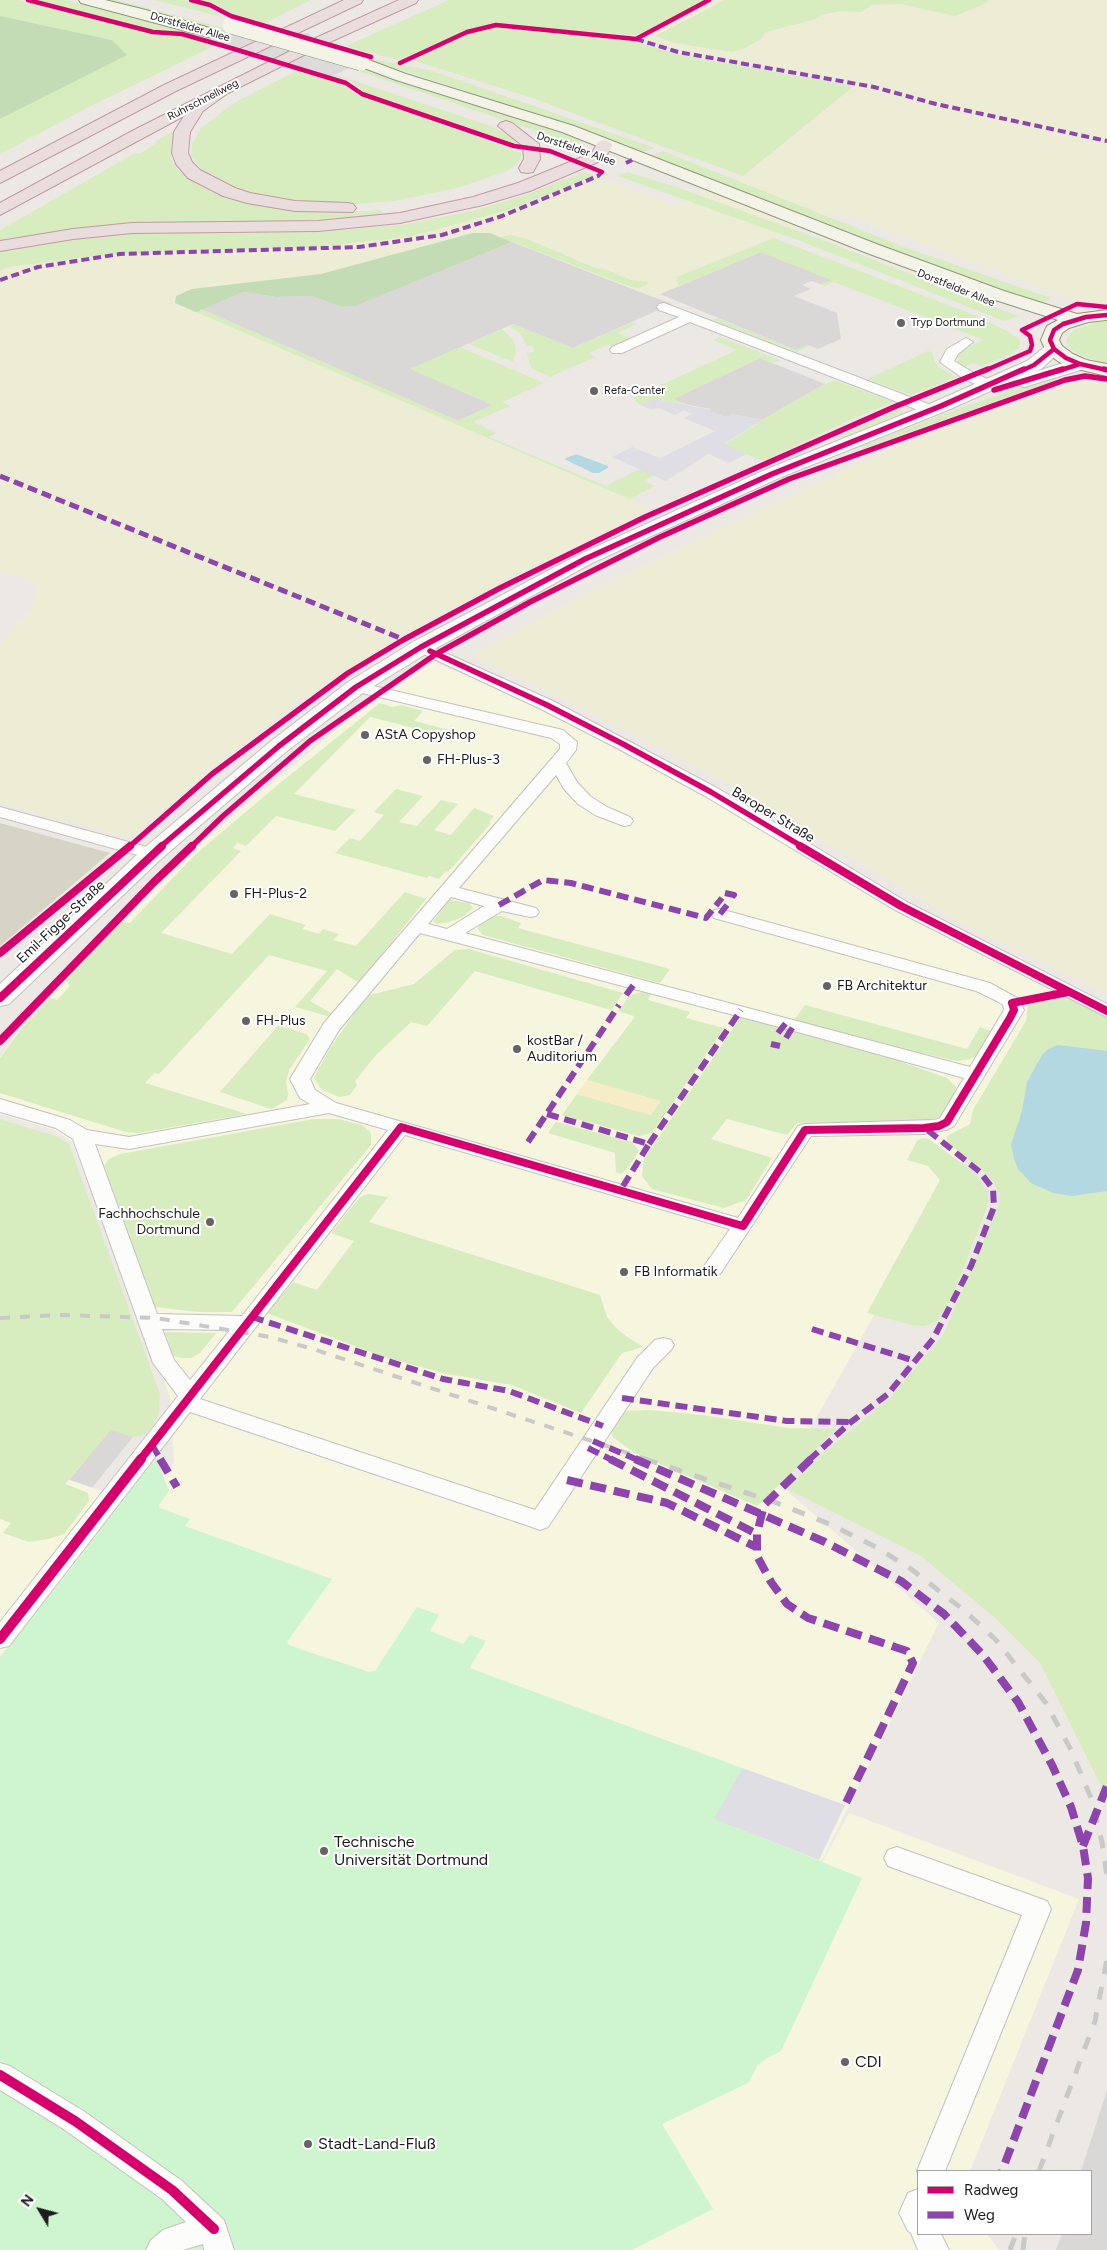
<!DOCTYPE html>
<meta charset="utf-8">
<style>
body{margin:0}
#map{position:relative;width:1107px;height:2250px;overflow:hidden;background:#ece9e4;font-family:Figtree,sans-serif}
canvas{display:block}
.legend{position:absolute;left:917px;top:2170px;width:175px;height:65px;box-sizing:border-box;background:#fff;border:1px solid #a4a4a4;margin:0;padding:6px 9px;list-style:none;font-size:15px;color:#1c1c1c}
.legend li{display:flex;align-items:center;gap:10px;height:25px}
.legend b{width:25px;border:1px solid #a4a4a4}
.north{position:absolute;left:15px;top:2185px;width:50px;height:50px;-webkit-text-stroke:4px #fff;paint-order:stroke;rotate:307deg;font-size:14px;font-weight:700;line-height:20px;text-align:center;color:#1c1c1c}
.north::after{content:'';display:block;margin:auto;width:18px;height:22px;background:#1c1c1c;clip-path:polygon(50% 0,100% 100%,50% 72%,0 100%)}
</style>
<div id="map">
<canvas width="1107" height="2250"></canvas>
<ul class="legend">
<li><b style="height:6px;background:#d6006c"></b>Radweg</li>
<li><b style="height:6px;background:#8e44ad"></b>Weg</li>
</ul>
<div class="north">N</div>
</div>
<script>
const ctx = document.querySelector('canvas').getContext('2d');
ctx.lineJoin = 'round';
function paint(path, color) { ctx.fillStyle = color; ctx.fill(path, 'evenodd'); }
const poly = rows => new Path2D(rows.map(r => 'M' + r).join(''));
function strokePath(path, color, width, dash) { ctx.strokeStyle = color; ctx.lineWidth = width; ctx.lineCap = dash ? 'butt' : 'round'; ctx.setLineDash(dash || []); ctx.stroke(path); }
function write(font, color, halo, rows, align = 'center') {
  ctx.font = font + ' Figtree,sans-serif'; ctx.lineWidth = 4; ctx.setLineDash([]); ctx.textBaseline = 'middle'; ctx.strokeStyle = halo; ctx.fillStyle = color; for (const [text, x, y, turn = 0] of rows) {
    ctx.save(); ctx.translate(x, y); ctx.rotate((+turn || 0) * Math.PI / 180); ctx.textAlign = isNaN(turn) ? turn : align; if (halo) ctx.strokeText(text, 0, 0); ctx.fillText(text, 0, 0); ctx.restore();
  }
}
paint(poly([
 [512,242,672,304,573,348,513,324,411,369,493,405,458,421,201,309,243,292,276,297,312,296,341,307,356,306],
 [761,252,832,280,821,284,811,281,802,285,811,289,794,296,837,313,841,339,818,349,808,345,796,350,660,294],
 [760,358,825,384,762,420,732,414,725,417,709,411,711,409,689,405,673,399],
 [111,1429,133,1437,88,1493,65,1485],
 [1107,2090,1107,2250,1056,2250,1062,2234,1091,2234,1091,2171,1081,2171]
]), '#dad8d6');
paint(poly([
 [433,662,504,691,581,729,1058,990,779,1484,939,1623,811,1883,849,1813,1079,1899,970,2171,918,2171,918,2234,987,2234,999,2250,0,2250,0,1456,128,1500,137,1510,174,1462,170,1397,72,1142,54,1130,0,1114,0,1057,20,1029,119,922,186,855,354,715]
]), '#f6f5de');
paint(poly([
 [0,823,110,853,0,946]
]), '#d6d5c5');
paint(poly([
 [714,0,725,0,656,36,675,43,723,52,741,50,760,40,766,32,813,20,825,14,842,11,860,12,872,5,901,4,955,16,984,4,988,0,1107,0,1107,304,1073,299,838,212,678,276,678,286,653,297,490,233,472,233,321,274,192,289,175,303,652,509,512,577,403,634,288,709,207,772,129,838,0,803,0,644,32,608,38,582,0,572,0,271,9,267,87,257,409,237,511,209,595,176,674,205,743,176,859,82,684,51,652,42,648,38,649,34],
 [1084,380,1107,383,1107,993,966,926,710,774,600,717,472,655,588,593,844,470,946,426]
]), '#ededd5');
paint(poly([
 [0,0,17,0,151,33,179,35,214,46,91,106,0,154,0,119,112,40,0,16],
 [36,0,66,0,206,36,152,30],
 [97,0,116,0,224,28,219,30],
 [154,0,185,0,203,5,223,17,239,21],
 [203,0,311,0,265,23,231,13,216,4],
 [449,0,706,0,637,35,541,29,496,24,476,27,398,60,346,46],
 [725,0,988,0,984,4,955,16,901,4,872,5,861,12,842,11,825,14,813,20,766,32,760,40,741,50,732,52,675,43,655,36],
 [494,26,624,38,681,55,854,86,743,176,532,98,412,60,473,31],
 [368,58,433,71,655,148,642,152,482,96,367,59],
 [354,66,568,134,582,142,575,144,349,68],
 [296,71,345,85,353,93,522,153,519,161,509,170,458,188,394,201,358,204,323,204,265,198,220,183,203,171,191,156,192,144,201,128,234,103],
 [336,75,485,124,516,138,523,146,366,93,352,82,333,76],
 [178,129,180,129,171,145,171,160,179,171,194,182,217,195,280,209,350,212,380,210,384,214,299,222,180,223,0,243,0,230,135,153,139,154,157,143,154,142],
 [663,151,904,247,1051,298,1041,305,952,274,651,156],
 [584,172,595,176,511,209,409,237,305,248,166,251,87,257,9,267,0,271,0,252,53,241,108,234,170,231,316,232,402,225,476,210,525,195],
 [627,172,671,185,836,245,1018,316,1004,321,803,242,618,176],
 [510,235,527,239,593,267,607,270,631,280,648,282,647,285,638,288,631,287,500,237],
 [774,238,974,315,1011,333,1020,340,1019,348,1011,354,982,366,973,363,963,367,958,364,958,354,965,348,984,340,834,282,825,286,821,284,831,280,761,252,678,286,677,277],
 [201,309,458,421,493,405,410,369,460,347,544,383,502,402,510,406,473,422,496,433,489,437,606,486,640,469,654,475,644,481,655,486,629,499,196,312],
 [717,318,796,350,808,345,810,346,797,352,712,320],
 [633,322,637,324,618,333,631,339,613,347,608,345,589,353,595,357,550,377,531,368,527,353,534,352,533,346,527,346,520,333,509,326,513,324,573,348],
 [1098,322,1107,322,1107,364,1079,355,1071,349,1066,342,1068,336,1074,330],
 [502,329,514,341,516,351,513,362,469,344],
 [719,337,780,360,773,363,759,358,674,399,689,405,654,399,640,405,633,398,737,350,713,340],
 [928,351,933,353,934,361,939,367,956,377,911,395,867,379],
 [1051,377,1056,380,864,448,861,446,963,407],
 [834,380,893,402,847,421,764,461,724,445,790,403],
 [899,409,904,412,840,438,837,437],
 [380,703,392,707,401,705,423,711,414,721,472,736,466,741,370,717,294,794,356,810,335,831,276,816,246,846,237,843,233,848,241,851,161,933,232,954,270,914,306,925,302,929,319,934,323,929,339,934,333,940,356,946,405,892,426,899,359,983,337,969,310,1001,333,1014,331,1017,295,1007,327,971,269,955,159,1074,154,1073,145,1083,247,1114,138,1133,126,1132,0,1093,0,1058,22,1028,50,998,57,1000,70,986,66,979,120,922,130,923,195,855,280,783],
 [396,789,423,796,399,822,417,826,441,800,458,804,434,830,451,835,474,808,494,816,489,822,491,823,448,872,446,871,439,879,429,876,427,878,335,853,350,838,360,841,384,815,374,812],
 [451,900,469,903,473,908,461,918,449,922,437,924,433,922,447,903],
 [490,916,501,916,521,923,518,928,670,969,660,983,483,935,478,929,481,922],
 [469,949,623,993,611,1010,475,971,427,1026,411,1022,376,1055,355,1081,357,1085,350,1095,340,1097,322,1090,314,1078,329,1050,366,996,414,984,455,950],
 [642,992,652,993,648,1000,690,1012,686,1018,724,1028,652,1133,639,1136,562,1115,577,1094,651,1115,660,1101,587,1080,634,1018,634,1016,618,1011,630,995],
 [1067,998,1107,1017,1107,1798,1040,1663,995,1618,921,1556,787,1489,816,1459,891,1397,943,1335,999,1204,997,1189,989,1176,947,1142,947,1136,970,1124,973,1110,1026,1021,1028,1004],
 [805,1005,967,1049,980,1027,993,1032,978,1055,970,1059,957,1061,880,1044,794,1020],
 [741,1017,876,1053,947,1078,956,1087,952,1101,943,1115,930,1120,797,1123,787,1135,727,1119,711,1139,772,1158,746,1200,724,1208,652,1189,642,1176,644,1159],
 [278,1026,307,1034,310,1039,289,1070,286,1082,288,1094,287,1100,271,1109,220,1092],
 [0,1119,58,1137,69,1144,160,1394,159,1413,152,1427,143,1435,133,1437,111,1430,65,1484,88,1493,89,1501,64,1534,48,1539,29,1542,3,1533,11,1523,0,1519],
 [314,1119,338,1119,362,1125,371,1133,371,1145,232,1312,199,1312,155,1307,104,1166,109,1159,120,1154],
 [556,1122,632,1142,639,1151,627,1169,621,1174,616,1172,615,1153,548,1133],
 [922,1138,929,1139,976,1174,988,1192,988,1205,953,1295,936,1322,924,1326,912,1325,867,1313,940,1180,928,1166,907,1160,917,1141],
 [368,1194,388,1197,369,1222,600,1295,607,1317,615,1327,626,1336,643,1347,622,1353,581,1413,512,1385,447,1374,384,1357,267,1313,293,1282,317,1290,354,1241,331,1233,360,1197],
 [165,1332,216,1333,200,1353,191,1358,182,1358,173,1356],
 [650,1410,702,1415,788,1428,836,1429,757,1506,635,1453,614,1438,609,1428,621,1411]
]), '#d7ecbf');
paint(poly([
 [0,16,112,40,127,55,0,119],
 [473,233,490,233,512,242,356,306,341,307,312,296,276,297,243,292,196,312,175,303,176,296,192,289,321,274]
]), '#c4dcb6');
paint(poly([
 [587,1080,661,1101,651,1115,577,1094]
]), '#f6ecc6');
paint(poly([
 [157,1461,169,1491,159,1505,160,1508,190,1519,185,1526,332,1579,287,1642,289,1645,369,1672,375,1671,417,1607,439,1615,430,1631,463,1644,470,1635,486,1641,470,1667,472,1669,742,1768,715,1819,862,1878,781,2051,766,2059,758,2065,748,2083,662,2124,713,2209,632,2250,0,2250,0,1657,74,1565,147,1467]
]), '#cff5cf');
paint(poly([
 [654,399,712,410,710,411,725,417,732,414,762,420,724,444,747,454,729,463,708,454,666,481,612,457,632,447,660,458,715,431,683,418,692,414,684,410,675,415,658,408,652,410,640,405],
 [742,1768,845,1805,819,1860,714,1819]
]), '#dfdee4');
paint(poly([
 [576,454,608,466,608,468,599,473,593,473,564,459],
 [1058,1045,1107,1051,1107,1191,1072,1196,1053,1193,1031,1183,1018,1169,1014,1159,1011,1145,1022,1111,1027,1082,1042,1055,1048,1049]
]), '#b4d8e2');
paint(poly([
 [246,18,298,33,309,33,312,37,375,55,327,79,263,60,253,59,250,56,197,41]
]), '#dcdbd9');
const service = poly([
 [664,303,936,407,938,410,936,413,926,413,690,322,622,353,612,353,610,350,612,347,679,317,659,310,657,307,659,304,664,303],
 [966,338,973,342,958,354,954,361,974,373,994,382,996,385,994,388,984,388,964,379,940,362,947,349,966,338],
 [421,642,553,701,717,788,907,902,1107,1004,1107,1017,895,910,705,796,617,748,541,709,415,650,413,647,415,644,421,642],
 [356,682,563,730,577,742,576,750,566,763,577,782,590,796,607,807,630,817,633,821,630,825,624,826,595,815,578,804,564,789,556,775,459,888,536,908,539,912,536,916,530,917,502,911,465,933,970,1067,1004,1010,1003,1005,997,1001,976,991,714,918,711,914,714,910,720,909,990,983,1019,999,1024,1010,954,1126,946,1130,924,1134,811,1136,720,1274,713,1276,706,1274,702,1269,730,1229,405,1135,200,1399,535,1510,637,1358,655,1340,663,1338,671,1340,674,1345,671,1350,653,1368,548,1527,540,1530,532,1527,190,1412,9,1646,0,1648,0,1622,178,1396,153,1363,73,1139,56,1128,0,1112,0,1099,70,1120,87,1130,129,1137,310,1104,300,1098,290,1079,324,1023,560,749,560,744,551,738,350,690,348,687,350,684,356,682],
 [451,897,484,906,447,929,428,924,451,897],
 [420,933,787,1029,964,1078,940,1118,934,1120,805,1124,798,1126,738,1218,336,1103,315,1090,310,1079,339,1030,420,933],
 [329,1113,388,1130,242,1316,157,1314,95,1144,129,1149,329,1113],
 [162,1329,230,1330,190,1380,174,1360,162,1329],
 [0,807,158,850,161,854,158,858,152,859,0,817,0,807],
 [897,1847,1047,1901,1051,1909,945,2171,918,2171,918,2174,917,2171,1022,1915,888,1866,884,1858,888,1850,897,1847],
 [0,2063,10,2066,85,2112,182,2181,224,2220,234,2250,204,2250,203,2244,183,2250,146,2250,151,2240,163,2230,186,2222,162,2199,65,2130,0,2090,0,2063],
 [918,2189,918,2234,941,2234,949,2250,918,2250,911,2233,908,2231,899,2213,908,2193,918,2189]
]);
const tertiary = poly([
 [1054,343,1061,345,1063,349,1041,369,1034,372,1080,358,1087,360,1089,364,1087,368,1024,387,1017,385,1015,380,948,410,779,478,592,563,429,652,364,692,287,751,161,859,9,1004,0,1006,0,984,143,849,271,741,348,682,413,642,578,555,765,470,934,402,1027,361,1047,345,1054,343]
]);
const secondary = poly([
 [79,0,105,0,142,9,217,30,220,33,217,36,212,38,81,3,79,0],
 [361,57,406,74,574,126,879,245,1004,291,1077,314,1107,310,1107,320,1088,322,1069,328,1062,333,1059,340,1062,346,1073,354,1086,360,1107,364,1107,376,1073,368,1059,362,1047,353,1041,340,1047,326,1058,320,992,299,867,253,562,132,396,80,356,65,353,62,356,59,361,57]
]);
const motorway = poly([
 [344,0,363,0,361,3,176,91,0,183,0,171,164,85,344,0],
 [399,0,418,0,416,3,330,42,228,93,203,111,190,132,188,153,192,162,200,170,235,188,250,193,295,201,347,203,353,204,356,208,353,212,295,211,247,203,223,196,188,178,176,164,172,153,174,132,184,116,0,215,0,203,134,130,320,36,399,0],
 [506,121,512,123,539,144,540,159,533,172,527,173,521,172,519,168,524,159,523,146,498,126,500,123,506,121],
 [604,140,610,142,612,145,605,159,530,191,483,205,400,223,318,231,132,233,73,239,0,251,0,241,73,229,132,223,318,221,400,213,473,197,518,183,592,153,598,142,604,140]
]);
strokePath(service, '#c4c2c0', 2);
strokePath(tertiary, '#c4c2c0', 2);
strokePath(secondary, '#93957c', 2);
strokePath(motorway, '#c399a4', 2);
paint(service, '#fcfcfb');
paint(tertiary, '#fcfcfb');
paint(secondary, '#f3f3e8');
paint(motorway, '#eaddde');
strokePath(poly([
 [0,1318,61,1315,156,1318,270,1337,313,1349,649,1460]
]), '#c9c9c8', 4, [10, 10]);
strokePath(poly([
 [645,1459,777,1503,829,1524,876,1547,911,1569,965,1611,995,1639,1046,1703,1071,1750,1091,1798,1102,1842,1107,1877],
 [1039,2171,1095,2021,1107,1959],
 [1010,2250,1016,2234],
 [1023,2250,1025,2234]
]), '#c9c9c8', 5, [13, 13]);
const secondaryBridge = poly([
 [231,25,361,62]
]);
strokePath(secondaryBridge, '#93957c', 18, []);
strokePath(secondaryBridge, '#f3f3e8', 17);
strokePath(poly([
 [636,39,678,52,874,87,936,104,1107,141],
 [626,163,632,160],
 [0,280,38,267,120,254,359,247,442,235,502,216,598,176,602,172]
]), '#8e44ad', 4, [8, 4]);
strokePath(poly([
 [0,476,405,640]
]), '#8e44ad', 5, [10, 5]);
strokePath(poly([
 [725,893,734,895,731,898],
 [499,905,543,880,571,883,706,918,722,898],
 [720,914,727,905],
 [626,995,635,983],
 [778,1033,786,1023],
 [786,1038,794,1025],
 [771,1044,780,1046],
 [547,1114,649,1144,620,1191],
 [528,1142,619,1005],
 [649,1144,741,1010],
 [252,1317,443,1379,509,1391,603,1426],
 [812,1329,915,1361],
 [622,1398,787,1421,851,1422],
 [593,1441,638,1460],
 [152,1445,161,1460],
 [588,1448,612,1460],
 [809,1460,851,1422,888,1394,933,1339,971,1266,994,1207,993,1189,980,1172,925,1128]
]), '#8e44ad', 6, [12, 6]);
strokePath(poly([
 [160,1459,177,1487],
 [610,1459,757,1534],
 [635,1459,825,1542,901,1581,944,1614,983,1655,1018,1702,1052,1765,1071,1807,1083,1846,1088,1878,1086,1923,1078,1970,1002,2171],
 [811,1459,764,1505,757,1534,757,1556,771,1582,787,1604,808,1618,907,1651,913,1663,845,1805],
 [567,1480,667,1503,756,1547],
 [1083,1846,1107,1786]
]), '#8e44ad', 8, [16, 8]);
strokePath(poly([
 [28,0,153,32,182,34,231,48,346,83,362,94,514,146,550,151,602,172],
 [191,0,210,5,231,16,371,57],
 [400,63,467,32,496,25,636,39,709,0],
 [1107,315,1086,317,1063,324,1054,330,1050,340,1054,349,1066,358,1080,364,1107,370],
 [984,371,1030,351,1032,345,1030,336,1022,330,1077,304,1107,307],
 [1021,371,1034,365,1054,349],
 [1058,371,1080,364]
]), '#d6006c', 4.5);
strokePath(poly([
 [1104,369,1107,370],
 [994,390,1063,369],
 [430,651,547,705,623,744,711,792,803,847],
 [129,847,212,774,348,673,403,640,500,588,645,517,894,407,988,369],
 [160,847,279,746,356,687,421,647,585,559,772,474,941,406,1024,369],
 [191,847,223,816,310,741,436,654,530,602,660,537,789,479,1065,380,1085,376,1107,379]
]), '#d6006c', 5.5);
strokePath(poly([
 [800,846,901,906,1107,1011],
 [0,953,130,846],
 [0,998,162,846],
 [0,1041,154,882,192,846],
 [140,1460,401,1127,743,1226,805,1130,924,1128,939,1126,947,1122,1010,1018,1014,1010,1012,1003,1068,992]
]), '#d6006c', 8);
strokePath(poly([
 [0,1639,141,1459],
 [0,2075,75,2121,172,2190,214,2229]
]), '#d6006c', 10);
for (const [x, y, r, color] of [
 [901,323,5,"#656462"],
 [594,391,5,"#656462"],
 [365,735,5,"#656462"],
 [427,760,5,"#656462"],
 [234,894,5,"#656462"],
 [827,986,5,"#656462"],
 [246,1021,5,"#656462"],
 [517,1049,5,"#656462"],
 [210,1222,5,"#656462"],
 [624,1272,5,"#656462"],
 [324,1851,5,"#656462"],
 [845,2062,5,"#656462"],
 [308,2144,5,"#656462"]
]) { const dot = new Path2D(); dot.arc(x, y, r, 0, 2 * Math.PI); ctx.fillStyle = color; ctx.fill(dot); strokePath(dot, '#fff', 2); }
write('11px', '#1c1c1c', '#fff', [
 ["Dorstfelder Allee",190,27,16],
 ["Ruhrschnellweg",203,100,-27],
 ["Dorstfelder Allee",576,149,19],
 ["Dorstfelder Allee",956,288,22]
]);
write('11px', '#1c1c1c', '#fff', [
 ["Tryp Dortmund",911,323],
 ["Refa-Center",604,391]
], 'left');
write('14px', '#1c1c1c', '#fff', [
 ["AStA Copyshop",375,735],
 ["FH-Plus-3",437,760],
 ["FH-Plus-2",244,894],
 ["FB Architektur",837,986],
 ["FH-Plus",256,1021],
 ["kostBar /",527,1041],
 ["Auditorium",527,1057],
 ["Fachhochschule",200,1214,"right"],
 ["Dortmund",200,1230,"right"],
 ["FB Informatik",634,1272]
], 'left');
write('14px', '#1c1c1c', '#fff', [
 ["Baroper Straße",773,815,31],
 ["Emil-Figge-Straße",61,922,-43]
]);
write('16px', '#1c1c1c', '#fff', [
 ["Technische",334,1842],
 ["Universität Dortmund",334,1860],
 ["CDI",855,2062],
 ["Stadt-Land-Fluß",318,2144]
], 'left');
</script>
